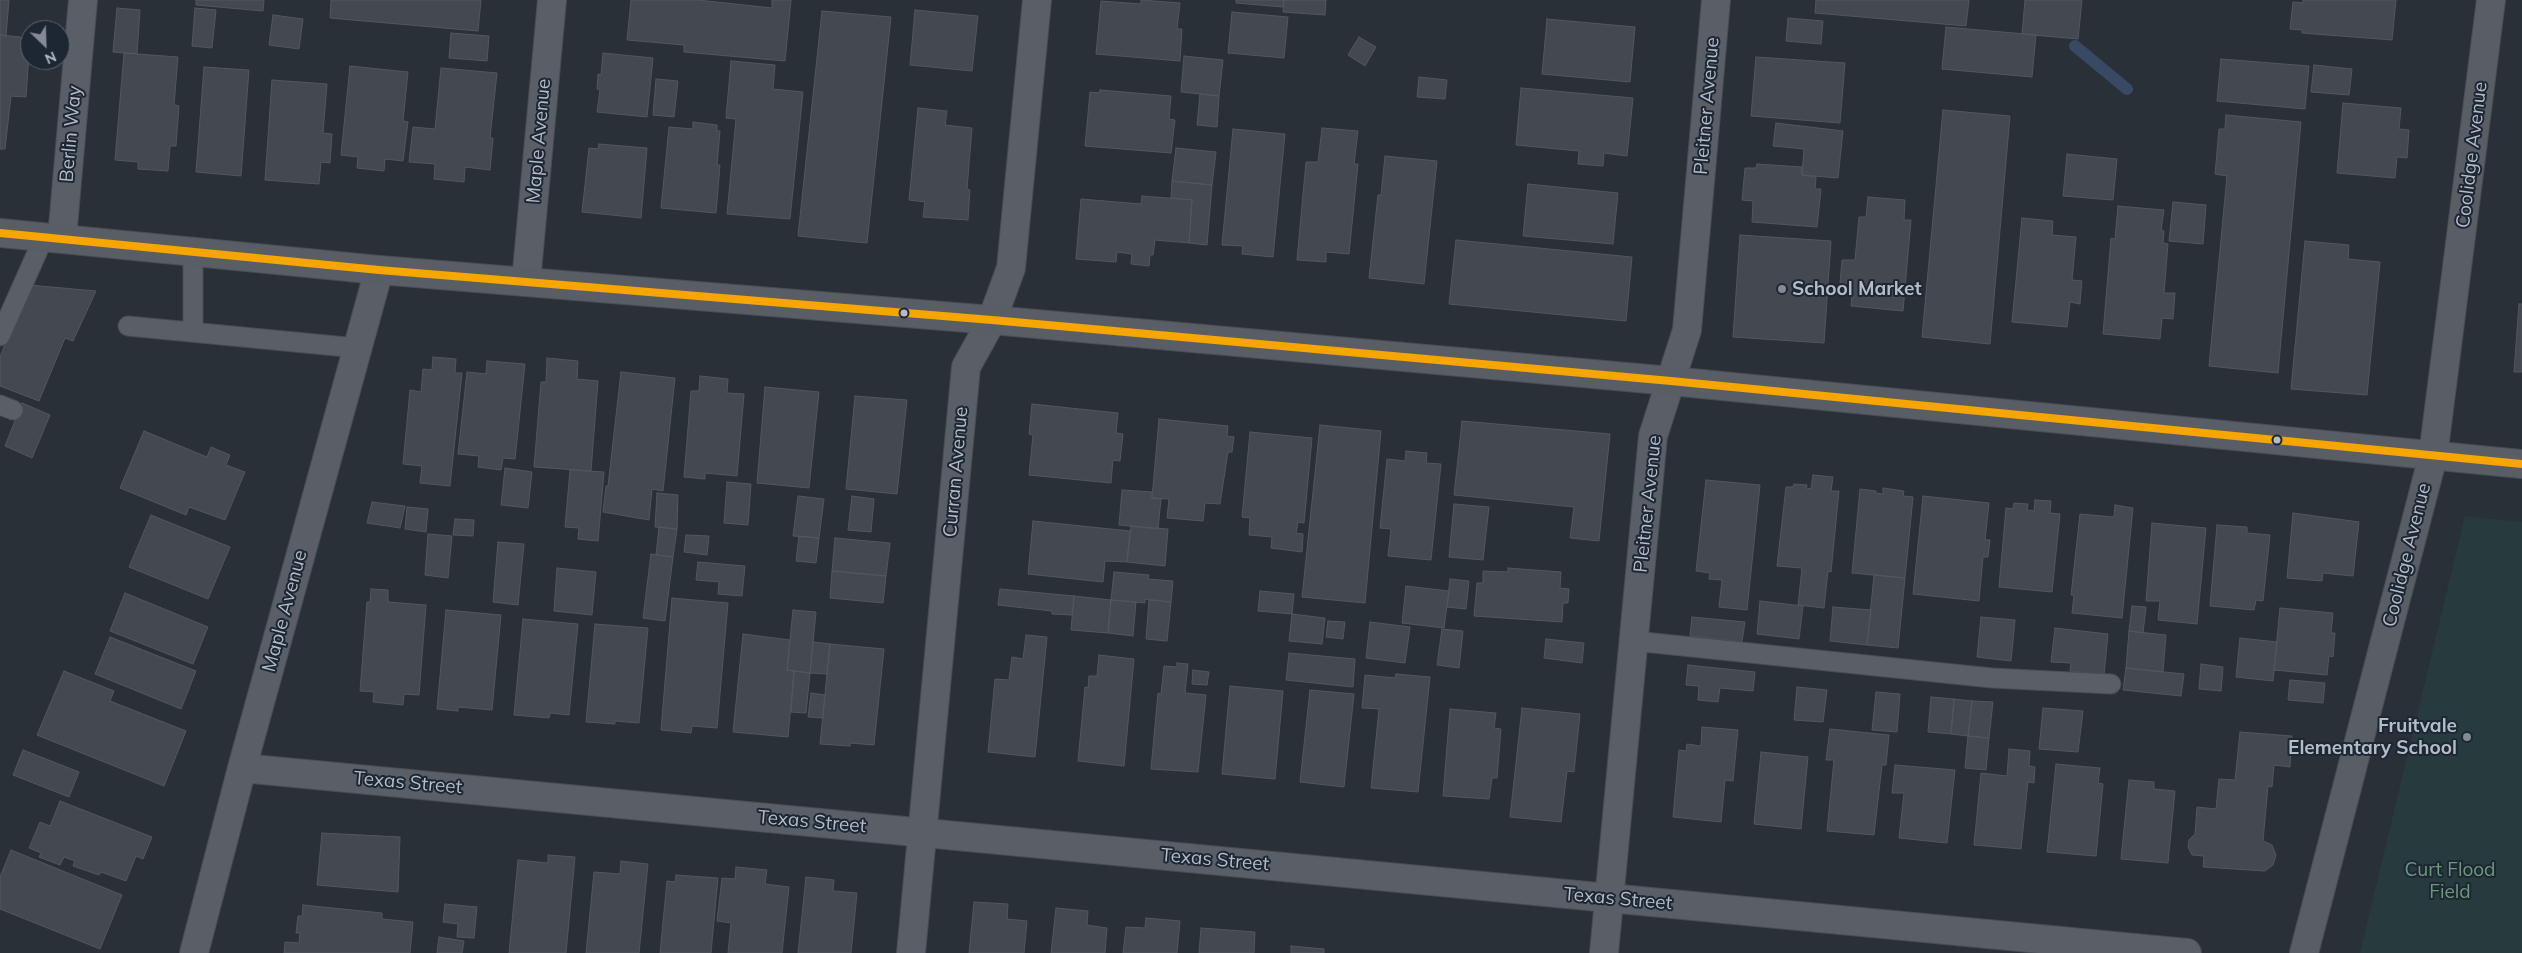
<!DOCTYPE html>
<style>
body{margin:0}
#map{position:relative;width:2522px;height:953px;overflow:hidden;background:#2a3038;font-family:Mulish,sans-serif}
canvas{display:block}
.north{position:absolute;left:20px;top:20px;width:50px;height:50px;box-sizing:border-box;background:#1d2633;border:1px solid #59626f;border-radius:50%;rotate:156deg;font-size:14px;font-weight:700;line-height:20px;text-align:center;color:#b4bcc9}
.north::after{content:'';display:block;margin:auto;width:18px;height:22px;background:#848b96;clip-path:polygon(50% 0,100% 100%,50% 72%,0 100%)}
</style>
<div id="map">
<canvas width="2522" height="953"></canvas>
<div class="north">N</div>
</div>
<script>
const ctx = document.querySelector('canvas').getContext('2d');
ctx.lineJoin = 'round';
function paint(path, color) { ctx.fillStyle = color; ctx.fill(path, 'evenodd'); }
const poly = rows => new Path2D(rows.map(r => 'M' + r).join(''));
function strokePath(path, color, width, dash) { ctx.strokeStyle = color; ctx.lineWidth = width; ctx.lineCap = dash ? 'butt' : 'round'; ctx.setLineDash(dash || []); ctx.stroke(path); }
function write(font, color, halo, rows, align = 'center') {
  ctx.font = font + ' Mulish,sans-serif'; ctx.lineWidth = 4; ctx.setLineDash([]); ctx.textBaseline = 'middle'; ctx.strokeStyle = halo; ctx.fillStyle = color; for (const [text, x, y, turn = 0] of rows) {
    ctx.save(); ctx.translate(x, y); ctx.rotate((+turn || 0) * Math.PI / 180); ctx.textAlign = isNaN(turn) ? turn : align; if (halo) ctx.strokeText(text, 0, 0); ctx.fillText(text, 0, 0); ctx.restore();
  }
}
paint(poly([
 [2465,516,2522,522,2522,953,2360,953]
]), '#273a3e');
strokePath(poly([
 [2075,46,2127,89]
]), '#384963', 12);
const building = poly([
 [0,0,9,0,6,36,0,35,0,0],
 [196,0,264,0,263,11,196,5,196,0],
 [331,0,481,0,478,31,330,18,331,0],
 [631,0,698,0,772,8,772,0,791,0,785,61,684,52,684,45,627,40,631,0],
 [1141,0,1180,3,1177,29,1182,29,1180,61,1096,54,1101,1,1141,4,1141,0],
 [1236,0,1284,0,1283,7,1236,3,1236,0],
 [1284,0,1326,0,1325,15,1283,12,1284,0],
 [1816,0,1969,0,1966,26,1815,13,1816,0],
 [2025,0,2082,0,2078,39,2022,34,2025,0],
 [2303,0,2396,0,2392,40,2302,33,2302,30,2290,29,2293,2,2303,3,2303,0],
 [117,8,140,10,137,54,113,52,117,8],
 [195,8,216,10,212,48,192,46,195,8],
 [915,10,978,16,972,71,910,65,915,10],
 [822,11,891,17,867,243,798,236,822,11],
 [1232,12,1288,17,1284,58,1228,53,1232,12],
 [273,15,303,19,299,49,269,45,273,15],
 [1788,18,1823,21,1821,44,1786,41,1788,18],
 [1547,19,1635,27,1630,82,1542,74,1547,19],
 [1946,27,2036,35,2032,77,1942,69,1946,27],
 [451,33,489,36,487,61,449,58,451,33],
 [0,35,30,38,26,97,11,96,5,149,0,149,0,35],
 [1359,37,1376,47,1365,66,1348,55,1359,37],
 [124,53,178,57,174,105,179,106,176,146,170,146,168,171,138,169,138,162,115,160,124,53],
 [603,53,653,58,647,117,597,112,600,90,597,89,598,74,601,75,603,53],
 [1184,56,1223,60,1219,96,1181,92,1184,56],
 [1756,57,1845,63,1840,123,1751,116,1756,57],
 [2221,59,2309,66,2305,109,2217,101,2221,59],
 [731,61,775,65,773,89,803,92,790,219,727,214,736,119,726,118,731,61],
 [2314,65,2352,69,2349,95,2311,92,2314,65],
 [350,66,408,72,403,121,408,122,403,161,385,159,384,171,357,168,358,157,341,155,350,66],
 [204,67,249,70,241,176,196,172,204,67],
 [441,68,497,73,490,138,493,138,490,170,465,167,464,182,434,179,435,164,409,162,413,127,435,129,441,68],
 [1419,77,1447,80,1445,99,1417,97,1419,77],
 [656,79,678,81,674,117,653,115,656,79],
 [272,80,327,84,323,133,332,134,330,163,321,162,319,184,265,180,272,80],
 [1521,88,1633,98,1627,156,1604,153,1603,166,1578,164,1579,151,1516,145,1521,88],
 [1100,90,1171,96,1169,119,1175,120,1171,153,1085,146,1090,92,1099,93,1100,90],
 [1200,94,1219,96,1217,127,1197,125,1200,94],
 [2343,103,2401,108,2399,129,2409,130,2407,158,2397,157,2395,178,2337,173,2343,103],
 [918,108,947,111,945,125,972,128,967,189,970,190,968,220,923,217,925,202,909,200,918,108],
 [1943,110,2010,116,1990,344,1922,337,1943,110],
 [2226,115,2301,122,2278,373,2209,366,2227,176,2215,174,2219,129,2225,129,2226,115],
 [693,122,717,125,717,131,720,131,717,165,720,165,716,213,661,208,669,127,693,129,693,122],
 [1776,123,1843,131,1838,178,1802,175,1804,149,1773,146,1776,123],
 [1322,128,1358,131,1354,164,1358,164,1349,254,1326,252,1326,262,1297,260,1306,162,1318,162,1322,128],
 [1233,129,1285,134,1273,257,1242,254,1243,246,1222,245,1233,129],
 [599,144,647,148,641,218,582,212,589,148,598,149,599,144],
 [1176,148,1216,152,1212,185,1172,181,1176,148],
 [2067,154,2117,159,2113,200,2063,196,2067,154],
 [1385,156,1437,161,1424,284,1369,278,1378,195,1381,195,1385,156],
 [1757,164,1802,167,1802,175,1816,177,1815,189,1821,189,1817,227,1752,222,1753,201,1742,200,1745,168,1756,168,1757,164],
 [1172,181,1212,185,1207,245,1189,243,1192,200,1171,198,1172,181],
 [1528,184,1618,193,1613,244,1523,236,1528,184],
 [1142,196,1192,200,1189,243,1155,240,1153,255,1150,255,1149,266,1131,264,1132,254,1117,252,1116,262,1076,259,1081,199,1141,204,1142,196],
 [1868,197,1905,200,1904,220,1911,220,1903,311,1851,306,1853,285,1840,283,1842,260,1855,260,1859,217,1866,217,1868,197],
 [2173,202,2206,205,2203,244,2169,241,2173,202],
 [2118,206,2164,210,2161,230,2164,231,2163,243,2168,244,2164,293,2175,293,2173,319,2162,318,2160,339,2103,334,2111,238,2115,239,2118,206],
 [2022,218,2053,221,2052,235,2076,237,2072,280,2082,281,2080,304,2070,302,2067,327,2012,322,2022,218],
 [1740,235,1831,241,1824,343,1733,337,1740,235],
 [1456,240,1632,257,1626,321,1449,304,1456,240],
 [2305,241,2349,245,2348,259,2380,262,2367,395,2291,389,2305,241],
 [29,285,96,291,73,341,65,338,39,401,0,386,0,357,29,285],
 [2519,304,2522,304,2522,372,2514,372,2519,304],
 [433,357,456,359,455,373,462,373,450,486,420,483,422,466,403,464,410,390,421,392,423,369,432,370,433,357],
 [547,358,578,361,577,379,598,381,591,471,534,467,541,382,546,382,547,358],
 [487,361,525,364,515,459,503,458,501,470,478,467,479,456,458,454,467,372,486,374,487,361],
 [621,372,675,378,663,491,652,489,649,520,603,512,606,486,608,486,621,372],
 [700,376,728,379,727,393,744,394,737,476,705,473,705,479,684,477,691,391,699,391,700,376],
 [765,387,819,392,809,488,757,483,765,387],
 [855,396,907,400,897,494,846,489,855,396],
 [22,403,50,415,32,458,5,446,22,403],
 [1032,404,1118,413,1116,433,1123,434,1120,461,1113,460,1111,483,1029,475,1033,435,1029,434,1032,404],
 [1159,419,1228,426,1227,436,1234,437,1232,452,1228,452,1220,504,1205,503,1203,521,1167,518,1169,499,1152,498,1159,419],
 [1462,421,1610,434,1599,541,1570,538,1574,507,1454,495,1462,421],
 [1320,425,1381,431,1365,603,1302,597,1320,425],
 [144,431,207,457,211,447,230,455,226,465,245,472,225,520,189,507,186,515,120,488,144,431],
 [1250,432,1312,438,1304,523,1298,522,1296,533,1303,534,1302,552,1271,548,1272,537,1249,535,1250,518,1242,517,1250,432],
 [1406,451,1427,453,1426,463,1441,464,1431,560,1388,556,1391,529,1380,528,1387,459,1405,461,1406,451],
 [505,468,532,472,528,508,501,505,505,468],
 [570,470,604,472,598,541,578,539,579,528,565,527,570,470],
 [1813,475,1833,477,1831,491,1839,491,1831,572,1828,571,1824,608,1798,605,1802,568,1777,566,1786,487,1793,487,1794,484,1807,485,1806,488,1811,489,1813,475],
 [1706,480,1760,485,1747,610,1719,607,1722,580,1709,579,1710,573,1696,571,1706,480],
 [727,482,751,484,748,525,724,523,727,482],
 [1883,488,1904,491,1903,496,1913,497,1905,578,1852,573,1860,489,1876,491,1876,493,1883,494,1883,488],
 [1122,490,1152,492,1152,498,1161,499,1158,529,1119,525,1122,490],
 [657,493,678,495,677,529,655,527,657,493],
 [798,496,824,499,819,538,793,536,798,496],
 [852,496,874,499,871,532,848,530,852,496],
 [1923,496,1989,503,1985,540,1990,540,1988,557,1983,557,1979,601,1913,594,1923,496],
 [2035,500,2051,501,2050,513,2060,514,2052,592,1999,587,2006,508,2013,509,2014,503,2028,504,2027,510,2034,511,2035,500],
 [372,502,405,506,400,528,367,523,372,502],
 [1454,504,1489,507,1483,560,1449,557,1454,504],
 [2115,505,2133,508,2122,618,2072,613,2074,595,2071,595,2080,514,2114,517,2115,505],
 [407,507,428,509,426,532,405,529,407,507],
 [2293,513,2359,522,2353,576,2323,573,2322,581,2287,578,2293,513],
 [151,515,230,547,208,599,129,567,151,515],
 [455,519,474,520,473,536,453,535,455,519],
 [1033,521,1130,531,1127,562,1105,561,1103,582,1028,574,1033,521],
 [2152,523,2206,528,2197,624,2158,620,2160,601,2146,601,2152,523],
 [2217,525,2247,527,2247,533,2270,535,2263,601,2256,600,2254,610,2210,606,2217,525],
 [1131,526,1168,529,1165,566,1127,562,1131,526],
 [659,527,677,529,673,557,656,555,659,527],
 [428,534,452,536,448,578,425,575,428,534],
 [686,535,709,536,707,555,684,552,686,535],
 [799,536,819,538,816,563,796,561,799,536],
 [835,538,890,543,886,576,832,571,835,538],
 [498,542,524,544,518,605,493,602,498,542],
 [651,554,673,557,665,621,643,618,651,554],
 [698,562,745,566,742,596,718,594,719,582,696,580,698,562],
 [557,568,596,572,592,615,554,611,557,568],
 [1508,568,1561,572,1560,588,1569,589,1568,603,1563,603,1562,622,1474,616,1477,583,1483,583,1483,571,1508,572,1508,568],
 [832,571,886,576,883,603,830,598,832,571],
 [1114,572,1149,575,1148,579,1173,581,1171,602,1145,599,1145,603,1111,600,1114,572],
 [1874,575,1905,578,1898,648,1867,645,1874,575],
 [1450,579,1469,581,1466,609,1447,607,1450,579],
 [1406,586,1449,591,1444,628,1402,623,1406,586],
 [371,589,388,590,388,602,426,605,419,695,404,694,403,705,373,702,374,692,360,691,367,602,370,602,371,589],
 [1000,589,1074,596,1072,615,1052,614,1052,611,998,605,1000,589],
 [1260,591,1294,594,1292,614,1258,611,1260,591],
 [125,593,208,627,193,664,110,631,125,593],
 [1074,596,1111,600,1108,633,1071,630,1074,596],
 [672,598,728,603,717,728,692,726,691,733,661,730,672,598],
 [1111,600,1136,602,1133,636,1108,633,1111,600],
 [1149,600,1171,602,1167,641,1146,639,1149,600],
 [1760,601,1803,606,1799,639,1757,634,1760,601],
 [2132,606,2146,607,2143,633,2129,631,2132,606],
 [1833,607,1871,610,1867,645,1830,641,1833,607],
 [2280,608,2333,613,2331,633,2335,633,2333,657,2329,656,2327,675,2274,670,2280,608],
 [446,610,501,615,492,710,458,707,458,711,437,709,446,610],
 [793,610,816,612,810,673,787,670,793,610],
 [1292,614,1325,618,1322,644,1289,641,1292,614],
 [1692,617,1745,622,1742,642,1690,636,1692,617],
 [1981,617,2015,620,2011,661,1977,657,1981,617],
 [523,619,578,624,569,715,550,713,549,718,514,715,523,619],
 [1328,621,1345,622,1343,639,1326,637,1328,621],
 [1370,622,1410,627,1405,663,1366,658,1370,622],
 [595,624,648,628,639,723,615,721,615,724,586,722,595,624],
 [2055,628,2108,634,2104,675,2070,671,2071,663,2051,662,2055,628],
 [1442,629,1463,631,1459,668,1437,665,1442,629],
 [2129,631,2166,635,2163,672,2126,668,2129,631],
 [743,634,790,640,787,670,794,671,788,737,733,732,743,634],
 [1026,635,1047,637,1035,757,988,752,995,679,1009,680,1012,657,1023,659,1026,635],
 [110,637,196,671,181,709,95,674,110,637],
 [2240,638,2277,642,2273,681,2236,677,2240,638],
 [1546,639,1584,643,1582,663,1544,658,1546,639],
 [813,642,830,644,827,674,810,673,813,642],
 [830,644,884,649,874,745,850,743,850,746,820,744,830,644],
 [1289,653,1355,659,1353,687,1286,680,1289,653],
 [1099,655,1134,659,1124,766,1078,761,1085,687,1088,688,1089,676,1097,676,1099,655],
 [1177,663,1188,664,1185,693,1206,695,1198,772,1151,769,1158,693,1161,694,1164,666,1177,667,1177,663],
 [2201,664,2223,667,2221,691,2199,689,2201,664],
 [1688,665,1755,672,1753,691,1720,688,1718,702,1698,700,1699,686,1686,685,1688,665],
 [2126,668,2184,674,2181,696,2123,690,2126,668],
 [1193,670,1209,672,1207,685,1192,684,1193,670],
 [64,671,114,691,110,701,186,731,164,786,37,735,64,671],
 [794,671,810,673,806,713,791,712,794,671],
 [1396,674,1430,677,1418,792,1371,788,1379,709,1362,708,1365,675,1395,678,1396,674],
 [2290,680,2325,683,2323,703,2288,700,2290,680],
 [1230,686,1283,691,1275,779,1222,774,1230,686],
 [1797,687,1827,690,1823,722,1794,720,1797,687],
 [1310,690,1354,694,1344,787,1300,782,1310,690],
 [1876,692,1900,694,1897,732,1872,730,1876,692],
 [811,693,825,695,823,718,808,717,811,693],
 [1931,697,1954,699,1951,734,1928,732,1931,697],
 [1954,699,1972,701,1968,736,1951,734,1954,699],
 [1972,701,1993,702,1989,738,1968,736,1972,701],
 [1522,708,1580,714,1574,772,1567,771,1561,822,1510,817,1522,708],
 [2043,708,2083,711,2078,752,2039,749,2043,708],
 [1450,709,1496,713,1494,728,1501,729,1497,778,1492,778,1489,799,1443,796,1450,709],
 [1702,727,1738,730,1733,781,1725,780,1721,822,1673,817,1679,750,1686,751,1687,744,1701,746,1702,727],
 [1830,729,1889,735,1886,765,1882,765,1874,835,1827,831,1834,760,1826,760,1830,729],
 [2240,732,2292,736,2290,767,2274,765,2272,787,2268,786,2263,841,2272,845,2276,855,2273,865,2265,871,2203,867,2204,856,2192,855,2188,847,2189,840,2195,834,2197,807,2216,809,2219,779,2235,780,2240,732],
 [1968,736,1989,738,1986,770,1965,768,1968,736],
 [2009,749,2030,751,2029,766,2035,767,2034,783,2028,782,2021,849,1974,845,1981,773,2007,776,2009,749],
 [23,750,79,772,69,797,13,775,23,750],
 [1761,752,1808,757,1801,829,1754,824,1761,752],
 [2056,764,2100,768,2098,783,2103,784,2096,856,2047,852,2056,764],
 [1895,765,1955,770,1947,843,1899,838,1904,793,1892,793,1895,765],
 [2129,780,2154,782,2154,789,2175,791,2168,863,2121,859,2129,780],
 [60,801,152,837,143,859,136,856,126,881,101,872,99,875,73,866,75,861,64,857,60,865,39,857,41,853,29,848,40,822,50,826,60,801],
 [322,833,400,837,398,892,317,885,322,833],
 [11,850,122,895,100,949,0,909,0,877,11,850],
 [548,855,575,857,566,953,509,953,518,860,548,863,548,855],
 [621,861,648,864,639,953,586,953,594,872,620,874,621,861],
 [736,867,767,870,765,884,789,887,782,953,728,953,731,923,717,921,722,878,735,879,736,867],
 [676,875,718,878,711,953,660,953,667,881,675,882,676,875],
 [806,877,834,880,833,891,857,893,851,953,798,953,806,877],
 [974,902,1008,904,1007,919,1027,921,1024,953,969,953,974,902],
 [445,904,477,907,474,938,457,937,458,924,443,922,445,904],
 [303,905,382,913,382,919,413,922,410,953,284,953,285,942,299,943,300,933,296,933,298,916,302,916,303,905],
 [1056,908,1088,911,1087,925,1107,928,1105,953,1051,953,1056,908],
 [1146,918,1180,921,1177,953,1123,953,1126,927,1145,928,1146,918],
 [1201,928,1255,932,1254,953,1199,953,1201,928],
 [439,937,464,941,462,953,437,953,439,937],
 [1291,946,1324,949,1324,953,1291,953,1291,946]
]);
paint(building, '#444950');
strokePath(building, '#52575f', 1);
const lane = poly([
 [128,326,357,348],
 [193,330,193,252],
 [0,336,44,237],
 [0,405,13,410],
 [1634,641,1992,678,2111,684]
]);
const street = poly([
 [62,238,83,0],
 [526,282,552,0],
 [242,768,2187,953],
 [194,953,242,768,379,270],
 [911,953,966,367,992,320,1011,268,1037,0],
 [1604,953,1653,436,1687,330,1716,0]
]);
const secondary = poly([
 [0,233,379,270,992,320,1671,381,2522,464],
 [2304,953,2433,456,2491,0]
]);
strokePath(lane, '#484c53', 21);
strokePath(street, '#484c53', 30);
strokePath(secondary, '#484c53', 30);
strokePath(lane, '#5a5e66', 19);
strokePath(street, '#5a5e66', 28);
strokePath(secondary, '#595d64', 28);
strokePath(poly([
 [0,233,379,270,992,320,1671,381,2522,464]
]), '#f7a600', 8);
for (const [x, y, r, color] of [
 [1782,289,5,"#848b96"],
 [904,313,4.5,"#b4bcc9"],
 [2277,440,4.5,"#b4bcc9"],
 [2467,737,5,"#848b96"]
]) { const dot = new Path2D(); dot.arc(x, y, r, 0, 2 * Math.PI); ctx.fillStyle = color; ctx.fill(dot); strokePath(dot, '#1d2633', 2); }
write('19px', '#b4bcc9', '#1d2633', [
 ["Pleitner Avenue",1707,106,-85],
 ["Berlin Way",71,134,-85],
 ["Maple Avenue",539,141,-85],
 ["Coolidge Avenue",2472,155,-83],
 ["Curran Avenue",956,472,-85],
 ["Pleitner Avenue",1648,504,-84],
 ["Coolidge Avenue",2407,555,-76],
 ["Maple Avenue",285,611,-75],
 ["Texas Street",408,783,5],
 ["Texas Street",812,822,5],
 ["Texas Street",1215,860,5],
 ["Texas Street",1618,899,5]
]);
write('bold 19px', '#b4bcc9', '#1d2633', [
 ["School Market",1792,289],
 ["Fruitvale",2457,726,"right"],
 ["Elementary School",2457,748,"right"]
], 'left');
write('19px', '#6b9a76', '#1d2633', [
 ["Curt Flood",2450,870],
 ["Field",2450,892]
]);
</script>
